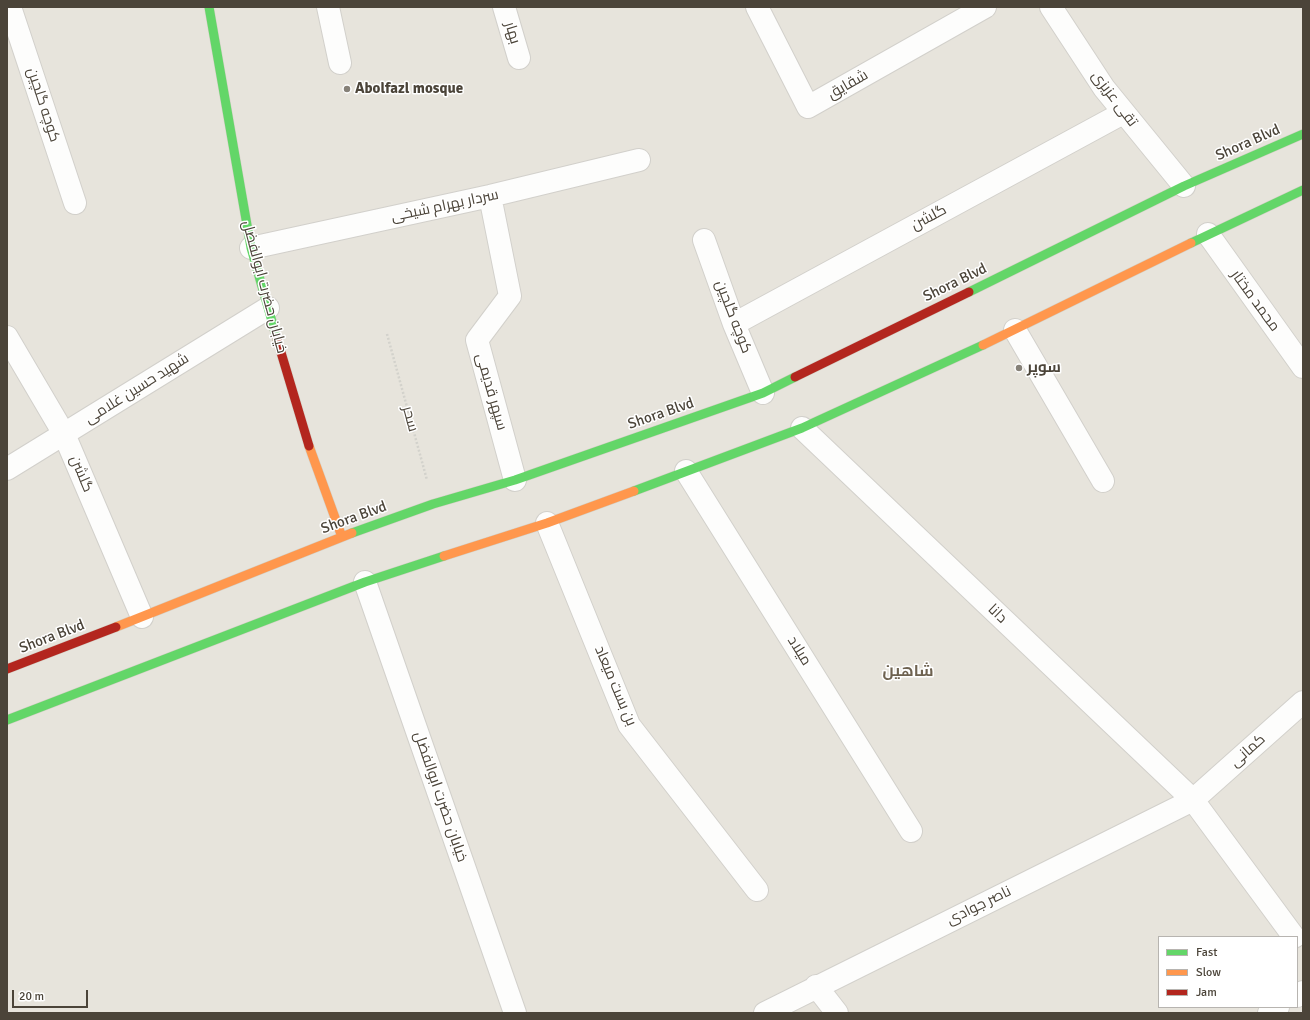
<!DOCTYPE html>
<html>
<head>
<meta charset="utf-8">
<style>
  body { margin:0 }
  #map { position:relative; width:1310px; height:1020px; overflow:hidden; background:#f4f2ee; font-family:Signika,sans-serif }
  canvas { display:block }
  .frame { position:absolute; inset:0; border:8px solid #4b4439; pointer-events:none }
  .legend { position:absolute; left:1158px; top:936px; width:140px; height:72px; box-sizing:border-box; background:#fff; border:1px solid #b7b4b0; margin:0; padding:5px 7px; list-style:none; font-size:12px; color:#4b4439 }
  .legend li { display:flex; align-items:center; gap:8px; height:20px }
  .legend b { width:20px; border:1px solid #b7b4b0 }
  .scale { position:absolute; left:12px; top:990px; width:76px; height:18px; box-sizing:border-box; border:2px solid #4b4439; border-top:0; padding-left:5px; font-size:12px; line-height:14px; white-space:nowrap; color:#4b4439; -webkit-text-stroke:3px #fff; paint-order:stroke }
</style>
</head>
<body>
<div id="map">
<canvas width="1310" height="1020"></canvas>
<div class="frame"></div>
<ul class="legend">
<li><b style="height:5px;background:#63d668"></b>Fast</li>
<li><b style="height:5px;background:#ff974d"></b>Slow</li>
<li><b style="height:5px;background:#b3261e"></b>Jam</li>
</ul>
<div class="scale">20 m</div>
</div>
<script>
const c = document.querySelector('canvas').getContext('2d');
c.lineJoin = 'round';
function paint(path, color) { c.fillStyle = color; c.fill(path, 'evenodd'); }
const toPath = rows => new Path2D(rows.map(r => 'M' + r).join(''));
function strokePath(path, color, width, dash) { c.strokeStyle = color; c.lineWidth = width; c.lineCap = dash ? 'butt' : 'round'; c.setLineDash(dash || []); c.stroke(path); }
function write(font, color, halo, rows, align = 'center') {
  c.font = font + ' Signika,Cairo,sans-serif'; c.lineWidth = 3; c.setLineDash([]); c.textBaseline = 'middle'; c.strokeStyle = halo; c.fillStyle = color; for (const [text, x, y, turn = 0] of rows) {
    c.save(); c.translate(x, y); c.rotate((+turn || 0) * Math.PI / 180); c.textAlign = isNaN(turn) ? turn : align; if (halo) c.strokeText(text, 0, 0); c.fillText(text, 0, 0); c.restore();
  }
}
const residential = toPath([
  [7,7,1303,7,1303,1013,7,1013],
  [1159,937,1297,937,1297,1007,1159,1007]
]);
const path = toPath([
  [387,334,427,480]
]);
const street = toPath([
  [10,7,75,203],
  [328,7,340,63],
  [504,7,519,58],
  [757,7,808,107,985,7],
  [1051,7,1104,88,1184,186],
  [490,196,510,296,477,340,515,480],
  [1208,234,1303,367],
  [704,240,734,324,763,393],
  [251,248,490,196,639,160],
  [734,324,1123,113],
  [1015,330,1103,481],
  [7,337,64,434,142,617],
  [802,428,1193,800,1294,937],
  [7,469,268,308],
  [686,471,911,831],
  [547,523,629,725,757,890],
  [365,582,515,1013],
  [816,986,837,1013],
  [1297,996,1303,992],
  [765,1013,1193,800,1303,702],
  [1269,1013,1278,1007]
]);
const fast = toPath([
  [209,7,251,248,277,339],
  [1191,243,1303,190],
  [969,292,1184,186,1303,134],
  [634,491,802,428,983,345],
  [352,533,433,504,515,480,763,393,795,377],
  [7,720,365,582,444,556]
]);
const slow = toPath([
  [983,345,1191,243],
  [309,446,342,537],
  [444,556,547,523,634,491],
  [116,627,352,533]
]);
const jam = toPath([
  [277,339,309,446],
  [795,377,969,292],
  [7,669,116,627]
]);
const markers = [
  [347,89,4,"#868178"],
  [1019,368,4,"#868178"]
];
const streetNames = [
  ["بهار",512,33,73],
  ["شقایق",848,85,-30],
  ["تقی عزیزی",1114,99,53],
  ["کوچه گلچین",43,105,72],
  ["Shora Blvd",1248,143,-24],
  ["سردار بهرام شیخی",445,206,-12],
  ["گلشن",929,218,-28],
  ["Shora Blvd",955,283,-26],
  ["خیابان حضرت ابوالفضل",264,287,75],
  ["محمد مختار",1255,301,54],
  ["کوچه گلچین",733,317,69],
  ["شهید حسین غلامی",137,389,-32],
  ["سپهر قدیمی",491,392,74],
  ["Shora Blvd",661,414,-19],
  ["سحر",410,419,75],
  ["گلشن",81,474,67],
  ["Shora Blvd",354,518,-20],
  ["دانا",997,614,44],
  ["Shora Blvd",52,637,-21],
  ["میلاد",799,651,58],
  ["بن بست میعاد",615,686,67],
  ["کمانی",1248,751,-42],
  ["خیابان حضرت ابوالفضل",440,797,71],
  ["ناصر جوادی",979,906,-26]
];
const poiNames = [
  ["Abolfazl mosque",355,89],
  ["سوپر",1027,368]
];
const neighbourhoodNames = [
  ["شاهین",908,672]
];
paint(residential, '#e7e4dc');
strokePath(street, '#d2d0cb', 24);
strokePath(fast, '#d3cfc5', 10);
strokePath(slow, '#d3cfc5', 10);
strokePath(jam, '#d3cfc5', 10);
strokePath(path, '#d3d2cc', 2.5, [2, 2]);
strokePath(street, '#fdfdfc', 22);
strokePath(fast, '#63d668', 9);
strokePath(slow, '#ff974d', 9);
strokePath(jam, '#b3261e', 9);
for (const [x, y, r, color] of markers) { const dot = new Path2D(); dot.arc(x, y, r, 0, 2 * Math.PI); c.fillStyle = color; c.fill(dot); strokePath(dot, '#fff', 1.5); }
write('15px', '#4b4439', '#fff', streetNames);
write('bold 15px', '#4b4439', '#fff', poiNames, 'left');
write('bold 16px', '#6e6250', '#fff', neighbourhoodNames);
</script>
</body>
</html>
